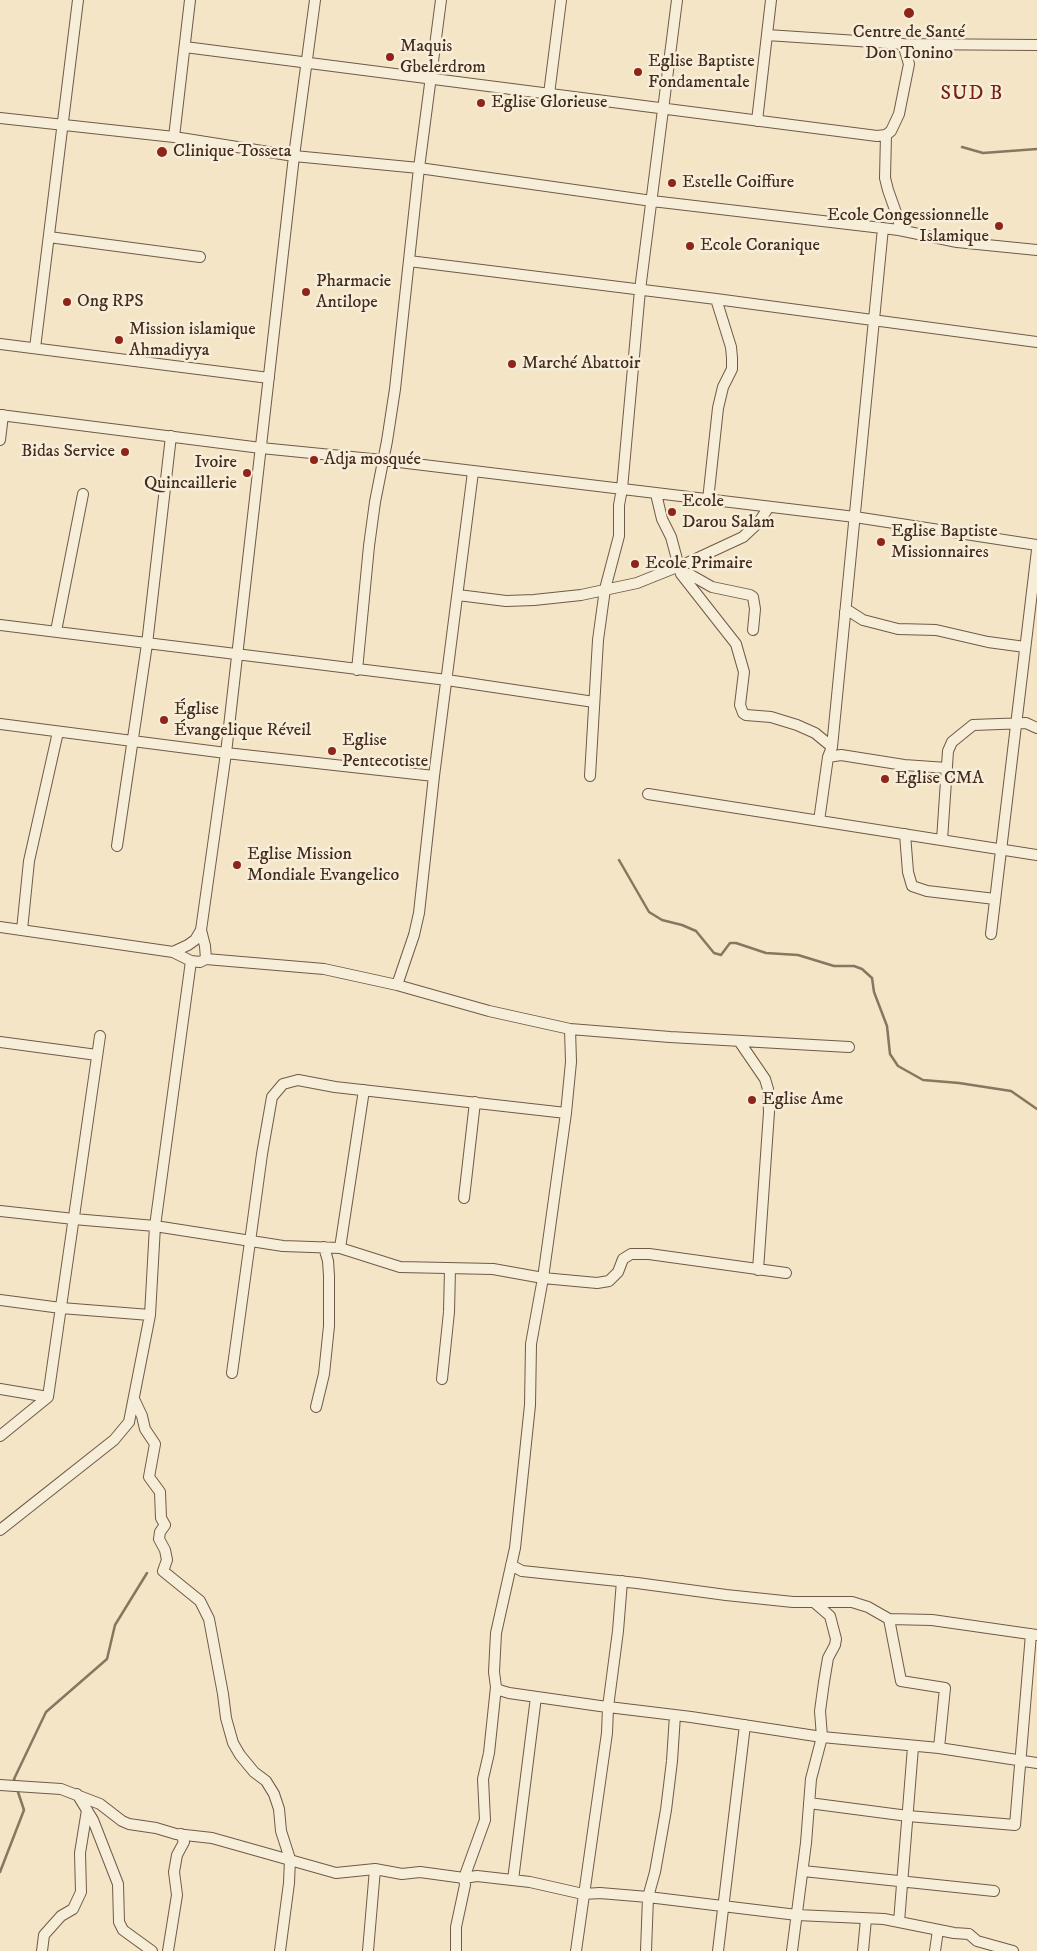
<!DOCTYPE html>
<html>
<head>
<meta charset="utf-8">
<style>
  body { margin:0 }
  canvas { display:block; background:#f3e5c5 }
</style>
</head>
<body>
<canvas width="1037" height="1951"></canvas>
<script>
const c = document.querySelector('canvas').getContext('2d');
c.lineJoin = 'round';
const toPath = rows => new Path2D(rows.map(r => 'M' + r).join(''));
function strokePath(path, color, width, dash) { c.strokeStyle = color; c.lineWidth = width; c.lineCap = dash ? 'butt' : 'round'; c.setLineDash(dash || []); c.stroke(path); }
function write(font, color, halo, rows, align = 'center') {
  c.font = font + ' "IM FELL DW Pica",serif'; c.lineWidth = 5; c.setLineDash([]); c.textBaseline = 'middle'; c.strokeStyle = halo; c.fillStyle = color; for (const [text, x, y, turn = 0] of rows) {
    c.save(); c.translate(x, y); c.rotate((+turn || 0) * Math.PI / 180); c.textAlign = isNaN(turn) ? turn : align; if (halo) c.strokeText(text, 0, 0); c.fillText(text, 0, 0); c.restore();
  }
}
const stream = toPath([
  [962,147,983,153,1037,149],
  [619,860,649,912,662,920,682,925,696,931,714,953,721,955,730,943,736,943,766,953,798,955,834,966,854,966,862,969,872,978,874,992,887,1026,890,1054,898,1066,923,1080,959,1083,1011,1091,1037,1109],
  [16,1783,14,1779,46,1712,107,1659,115,1625,147,1573],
  [0,1872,24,1810,17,1789]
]);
const minor = toPath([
  [767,35,903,44,1037,45],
  [185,47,877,136,886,135,891,131,899,114,909,64,903,44],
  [549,94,561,0],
  [0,118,174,137,294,156,419,168,652,201,899,230,957,242,1037,250],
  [757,121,771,0],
  [886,135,885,178,888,190,899,221,899,230],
  [174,137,190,0],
  [49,237,200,257],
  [409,261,716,299,1037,342],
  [0,344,269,378],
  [35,348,78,0],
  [0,415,261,448,382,460,855,517,1037,545],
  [0,440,3,415],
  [656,494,662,519,671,537,681,574,736,644,744,672,740,705,743,713,746,715,771,717,797,725,815,733,832,747],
  [708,500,718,408,723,387,732,369,732,358,731,347,716,299],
  [681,574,689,574,712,587,750,595,753,597,755,609,753,630],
  [458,595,506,601,534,600,581,595,637,583,687,563,743,537,759,522,768,508],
  [845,612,849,611,863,620,898,629,936,630,988,642,1025,647],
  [0,625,447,680,594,702],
  [56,631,83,494],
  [357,670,369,546,375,502,387,441,395,389,419,168,441,0],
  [0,724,226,753,434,776],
  [828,757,841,755,904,765,947,768],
  [590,776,598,640,605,589,619,536,619,505,622,489,640,290,677,0],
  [648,794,1037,855],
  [819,821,828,757,832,747,883,228],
  [905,834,908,872,912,886,927,891,995,899],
  [942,840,948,751,952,742,973,725,1026,723,1037,728],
  [117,846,147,644,171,436],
  [0,927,173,952,191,961,200,962,206,959,205,946,201,930],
  [22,930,29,861,58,732],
  [991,934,1037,550],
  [173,952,188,945,195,940,201,930,226,753,294,156,315,0],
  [206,959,324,969,397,985,414,935,419,913,434,776,473,472],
  [397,985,489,1011,570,1029,670,1037,849,1047],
  [739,1041,765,1079,768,1089,769,1112,758,1270],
  [0,1042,97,1055],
  [464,1198,475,1102],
  [0,1211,74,1219,155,1226,283,1246,340,1248,400,1267,493,1269,543,1278,597,1283,609,1281,618,1272,623,1259,631,1254,649,1254,786,1273],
  [340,1248,364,1090],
  [0,1300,61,1308,150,1315],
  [232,1373,262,1154,272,1097,283,1084,298,1080,335,1087,566,1113],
  [442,1379,449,1312,450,1269],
  [0,1389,48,1397],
  [134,1399,142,1416,145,1429,155,1444,149,1477,160,1492,161,1518,165,1525,160,1532,159,1539,165,1550,167,1560,163,1571,200,1601,209,1619,223,1694,226,1718,233,1743,240,1755,254,1772,266,1781,274,1794,279,1809,281,1831,290,1859,289,1883,280,1951],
  [316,1407,324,1374,329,1326,329,1276,328,1261,324,1247],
  [0,1436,48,1397,100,1036],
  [0,1530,114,1440,129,1422,150,1315,155,1226,191,961],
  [511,1565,522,1571,637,1583,726,1595,793,1602,852,1602,868,1607,889,1619,932,1620,1037,1635],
  [889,1619,901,1681,945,1688,939,1748],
  [496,1687,499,1690,509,1693,600,1706,691,1717,822,1737,939,1748,1037,1763],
  [0,1785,61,1789,100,1804,122,1821,129,1824,156,1828,176,1834,212,1838,336,1873,375,1869,402,1874,420,1872,464,1878,477,1876,530,1882,583,1894,600,1893,648,1897,797,1915,884,1919,954,1933,969,1934,977,1941,1013,1951],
  [77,1794,93,1820,118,1884,119,1922,123,1930,152,1951],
  [809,1803,908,1816,1015,1825,1031,1634],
  [803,1871,994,1891],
  [513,1880,536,1697],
  [899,1922,913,1747],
  [42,1951,44,1935,61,1916,73,1909,81,1892,80,1853,87,1810],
  [168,1951,177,1895,174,1872,177,1855,184,1842,181,1834],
  [368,1951,375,1869],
  [456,1951,456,1927,465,1885,464,1878,485,1820,483,1779,489,1753,496,1687,494,1672,496,1633,515,1548,530,1405,531,1344,543,1278,566,1113,571,1062,570,1029],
  [576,1951,607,1733,608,1707,618,1631,622,1581],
  [646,1951,648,1897,655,1872,666,1810,672,1761,675,1715],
  [718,1951,745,1725],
  [792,1951,806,1843,811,1779,822,1737,820,1711,824,1682,828,1658,835,1645,836,1639,830,1616,815,1603],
  [863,1951,866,1919],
  [935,1951,938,1930]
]);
const markers = [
  [909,13,6,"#8f2418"],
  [390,57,5,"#8f2418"],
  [638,72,5,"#8f2418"],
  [481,103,5,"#8f2418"],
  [162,152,6,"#8f2418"],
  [672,183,5,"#8f2418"],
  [999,226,5,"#8f2418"],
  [690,246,5,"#8f2418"],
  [306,292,5,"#8f2418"],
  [67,302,5,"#8f2418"],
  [119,340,5,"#8f2418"],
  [512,364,5,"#8f2418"],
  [125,452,5,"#8f2418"],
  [314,460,5,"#8f2418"],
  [247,473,5,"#8f2418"],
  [672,512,5,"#8f2418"],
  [881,542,5,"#8f2418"],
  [635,564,5,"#8f2418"],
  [164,720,5,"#8f2418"],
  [332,751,5,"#8f2418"],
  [885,779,5,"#8f2418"],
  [237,865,5,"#8f2418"],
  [752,1100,5,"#8f2418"]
];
const poiNames = [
  ["Centre de Santé",909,33,"center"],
  ["Don Tonino",909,54,"center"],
  ["Maquis",400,47],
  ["Gbelerdrom",400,68],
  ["Eglise Baptiste",648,62],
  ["Fondamentale",648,83],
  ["Eglise Glorieuse",491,103],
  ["Clinique Tosseta",173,152],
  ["Estelle Coiffure",682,183],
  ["Ecole Congessionnelle",989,216,"right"],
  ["Islamique",989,237,"right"],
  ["Ecole Coranique",700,246],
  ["Pharmacie",316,282],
  ["Antilope",316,303],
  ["Ong RPS",77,302],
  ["Mission islamique",129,330],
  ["Ahmadiyya",129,351],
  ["Marché Abattoir",522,364],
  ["Bidas Service",115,452,"right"],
  ["Adja mosquée",324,460],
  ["Ivoire",237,463,"right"],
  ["Quincaillerie",237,484,"right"],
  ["Ecole",682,502],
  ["Darou Salam",682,523],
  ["Eglise Baptiste",891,532],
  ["Missionnaires",891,553],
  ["Ecole Primaire",645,564],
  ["Église",174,710],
  ["Évangelique Réveil",174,731],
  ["Eglise",342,741],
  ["Pentecotiste",342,762],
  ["Eglise CMA",895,779],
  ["Eglise Mission",247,855],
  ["Mondiale Evangelico",247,876],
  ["Eglise Ame",762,1100]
];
const quarterNames = [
  ["SUD B",972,95]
];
strokePath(stream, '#8a7561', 2.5);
strokePath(minor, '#705a48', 12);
strokePath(minor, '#f7eed9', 10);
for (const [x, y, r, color] of markers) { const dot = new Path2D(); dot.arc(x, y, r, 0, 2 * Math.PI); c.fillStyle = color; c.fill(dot); strokePath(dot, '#f7eed9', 2); }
write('18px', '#442b1f', '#f7eed9', poiNames, 'left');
c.letterSpacing = '1px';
write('20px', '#7a1f14', '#f7eed9', quarterNames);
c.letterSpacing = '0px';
</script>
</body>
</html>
